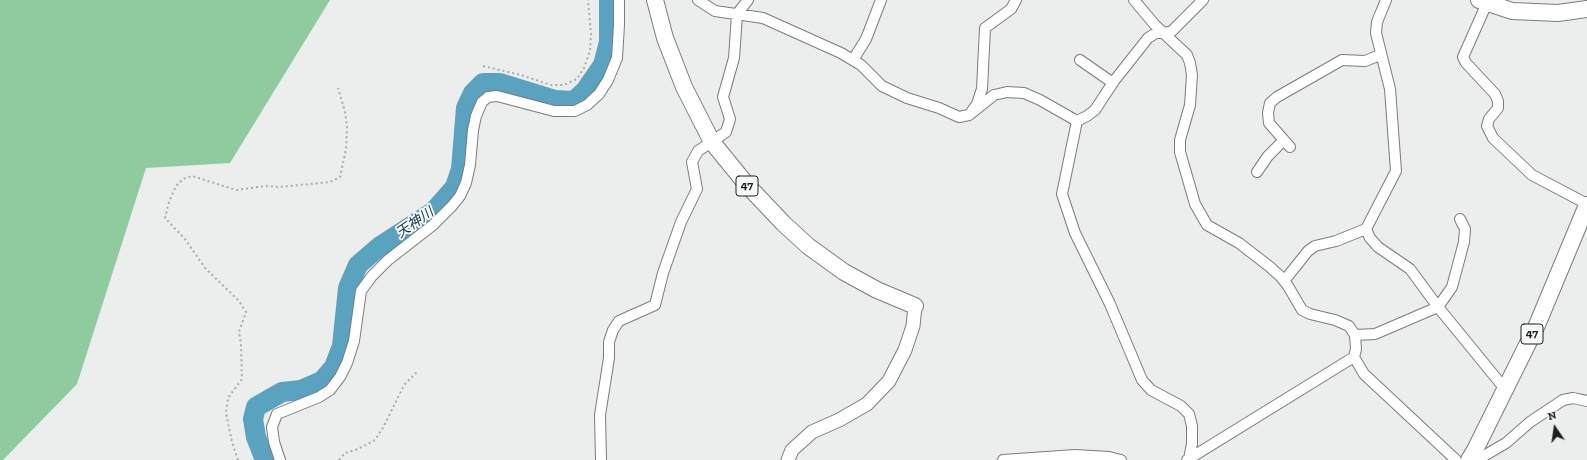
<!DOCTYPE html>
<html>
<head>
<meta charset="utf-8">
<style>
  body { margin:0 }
  #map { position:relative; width:1587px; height:460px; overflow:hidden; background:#eceded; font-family:"Zilla Slab",serif }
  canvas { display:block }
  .north { position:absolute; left:1535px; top:408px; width:40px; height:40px; -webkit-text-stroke:3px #f9fafb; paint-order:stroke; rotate:347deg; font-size:11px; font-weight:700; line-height:16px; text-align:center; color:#1d1e1e }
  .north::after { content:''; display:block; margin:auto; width:14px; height:18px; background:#1d1e1e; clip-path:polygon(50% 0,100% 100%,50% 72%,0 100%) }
</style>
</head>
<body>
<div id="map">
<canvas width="1587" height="460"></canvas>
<div class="north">N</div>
</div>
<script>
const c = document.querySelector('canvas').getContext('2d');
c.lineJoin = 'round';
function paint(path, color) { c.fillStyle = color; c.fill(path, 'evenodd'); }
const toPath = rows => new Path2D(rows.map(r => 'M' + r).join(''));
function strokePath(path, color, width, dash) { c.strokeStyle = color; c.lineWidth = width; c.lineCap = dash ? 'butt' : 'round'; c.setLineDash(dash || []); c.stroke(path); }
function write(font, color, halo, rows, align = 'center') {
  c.font = font + ' "Zilla Slab","Noto Sans JP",serif'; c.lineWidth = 3.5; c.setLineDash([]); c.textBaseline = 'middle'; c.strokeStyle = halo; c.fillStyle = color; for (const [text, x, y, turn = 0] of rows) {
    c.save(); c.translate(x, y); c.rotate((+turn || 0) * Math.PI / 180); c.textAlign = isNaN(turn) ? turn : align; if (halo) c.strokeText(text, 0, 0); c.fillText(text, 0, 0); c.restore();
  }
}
const forest = toPath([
  [0,0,330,0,230,163,146,168,77,384,3,460,0,460]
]);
const river = toPath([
  [265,460,256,437,253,419,256,407,282,392,301,390,322,381,334,367,342,346,348,288,358,265,379,247,433,212,455,187,461,169,466,108,473,93,483,83,500,83,555,100,574,101,585,91,603,65,609,42,609,0]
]);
const path = toPath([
  [483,66,521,75,551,85,564,85,577,79,584,68,590,51,591,34,588,0],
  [238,460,232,442,226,413,228,398,242,379,241,345,239,332,246,312,239,301,205,268,185,239,165,218,169,202,176,186,183,179,192,176,236,190,266,186,279,187,330,182,340,177,346,149,347,126,345,112,338,88],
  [339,460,345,453,358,449,375,440,384,426,404,385,417,372]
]);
const minor = toPath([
  [698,0,715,11,763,18,841,53,861,65,882,86,907,98,939,108,959,117,969,115,994,95,1007,92,1024,93,1040,100,1077,121],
  [1134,0,1155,25,1187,55,1190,63,1192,75,1190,105,1180,140,1180,152,1195,204,1207,225,1239,243,1270,267,1281,277,1288,286,1302,310,1310,314,1335,320,1349,326,1355,335,1356,349,1354,357,1364,374,1456,460],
  [1386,0,1377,22,1376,33,1390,89,1396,171,1366,229,1370,238,1378,247,1410,269,1438,307,1505,389],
  [1487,3,1463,57,1466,63,1495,94,1498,101,1498,108,1489,119,1487,126,1493,138,1532,175,1587,204],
  [853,60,866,39,881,0],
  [1080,60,1113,83],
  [972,111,977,104,982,89,985,28,1011,9,1016,0],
  [1290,147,1269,123,1268,113,1270,103,1277,97,1342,60,1365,61,1380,55],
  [1257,172,1268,156,1284,140],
  [1284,281,1308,251,1315,246,1336,241,1366,229],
  [1355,335,1375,334,1438,307,1452,287,1464,242,1465,229,1460,219],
  [1189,459,1192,444,1192,426,1189,414,1181,406,1151,390,1142,380,1110,304,1075,233,1062,194,1077,121,1087,116,1095,110,1114,81,1148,38,1156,33,1164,33,1172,31,1203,0],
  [280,460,274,442,272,427,277,414,319,397,330,390,340,377,347,363,354,341,361,291,372,276,388,260,433,225,452,206,460,196,466,183,470,165,473,130,476,116,482,102,488,97,497,96,554,111,575,111,587,105,599,94,608,80,617,58,619,25,619,0],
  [601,460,600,415,609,358,609,342,613,330,619,321,655,305,663,273,681,222,697,189,692,162,698,151,726,132,730,119,723,97,734,58,737,14,748,0],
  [1003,460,1075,455,1109,457,1121,460],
  [1187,460,1354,357],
  [1477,460,1506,443,1530,422,1563,400,1573,398,1587,401]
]);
const tertiary = toPath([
  [788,460,792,450,812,432,839,420,867,404,889,381,905,350,913,326,915,306]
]);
const primary = toPath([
  [655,0,665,38,684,87,712,142,747,185,783,223,808,246,844,272,877,290,915,306],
  [1479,0,1512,11,1558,13,1587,9],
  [1469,460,1475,450,1537,325,1587,205]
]);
const shields = [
  [747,186,22],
  [1532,334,22]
];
const shieldNames = [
  ["47",747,186],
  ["47",1532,334]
];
const waterNames = [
  ["天神川",415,223,-35]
];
paint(forest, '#90ca9f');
strokePath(river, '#59a2c0', 20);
strokePath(minor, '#7b7c7c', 12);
strokePath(tertiary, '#7b7c7c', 15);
strokePath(primary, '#7b7c7c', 18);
strokePath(path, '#a9aaaa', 2, [2, 3]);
strokePath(minor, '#fff', 10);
strokePath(tertiary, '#fff', 13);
strokePath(primary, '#fff', 16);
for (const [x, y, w] of shields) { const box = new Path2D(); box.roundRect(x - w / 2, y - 10, w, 20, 3); c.fillStyle = '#f9fafb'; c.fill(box); strokePath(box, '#1d1e1e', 1); }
write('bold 12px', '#1d1e1e', null, shieldNames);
write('italic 14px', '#163846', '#f9fafb', waterNames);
</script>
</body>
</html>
